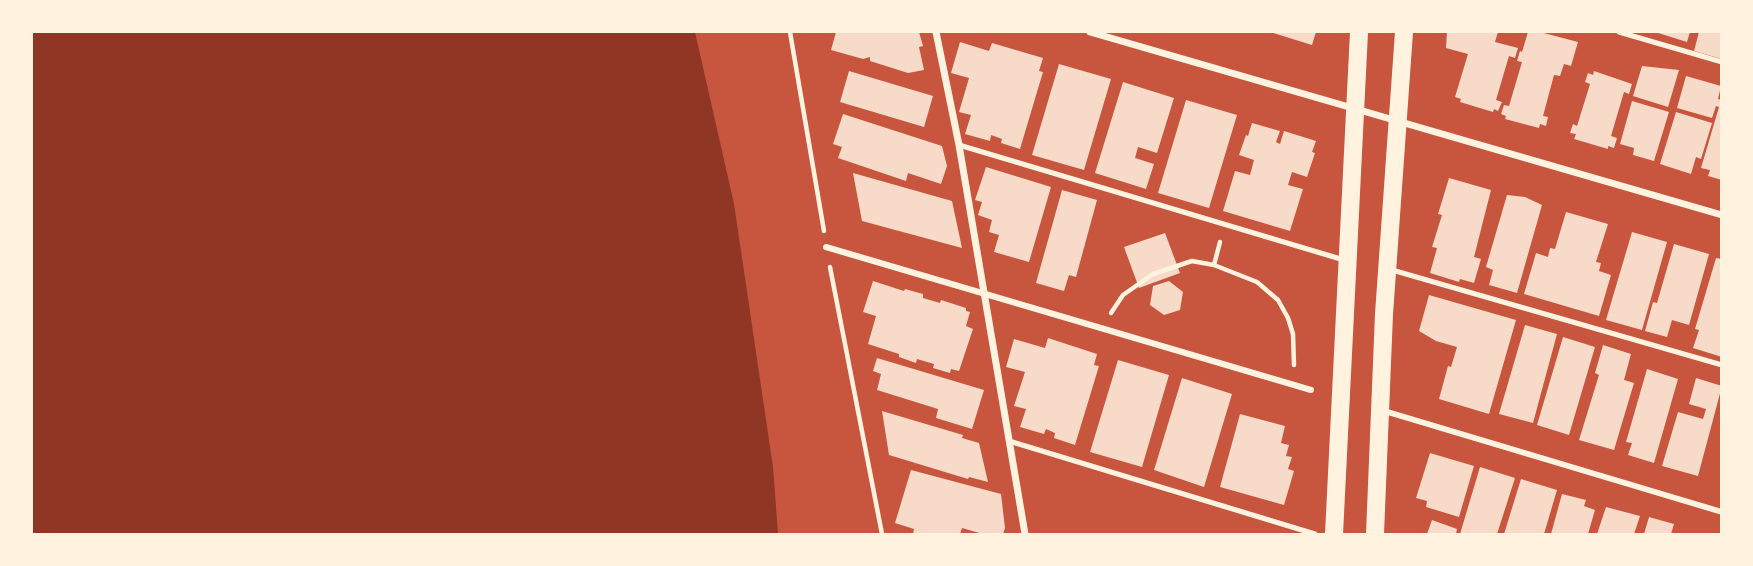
<!DOCTYPE html>
<html>
<head>
<meta charset="utf-8">
<style>
  body { margin:0 }
  #map { position:relative; width:1753px; height:566px; overflow:hidden; background:#c8553d; font-family:"Work Sans",sans-serif }
  canvas { display:block }
  .frame { position:absolute; inset:0; border:33px solid #fff3e0; pointer-events:none }
</style>
</head>
<body>
<div id="map">
<canvas width="1753" height="566"></canvas>
<div class="frame"></div>
</div>
<script>
const c = document.querySelector('canvas').getContext('2d');
c.lineJoin = 'round';
function paint(path, color) { c.fillStyle = color; c.fill(path, 'evenodd'); }
const toPath = rows => new Path2D(rows.map(r => 'M' + r).join(''));
function strokePath(path, color, width, dash) { c.strokeStyle = color; c.lineWidth = width; c.lineCap = dash ? 'butt' : 'round'; c.setLineDash(dash || []); c.stroke(path); }
const water = toPath([
  [32,32,695,32,734,204,773,467,778,534,32,534]
]);
const building = toPath([
  [836,32,897,32,898,33,919,32,923,46,919,47,924,70,908,73,870,61,870,57,863,59,831,50],
  [1270,32,1316,32,1312,45],
  [1447,32,1498,32,1495,42,1518,48,1515,58,1509,56,1496,100,1502,102,1498,111,1494,109,1493,112,1460,102,1461,99,1455,97,1468,54,1446,48],
  [1528,32,1540,32,1578,42,1571,66,1564,64,1560,76,1554,75,1543,116,1548,117,1546,126,1540,124,1539,128,1505,119,1506,116,1501,114,1504,105,1509,106,1522,62,1517,61,1520,51,1522,52],
  [1655,32,1690,32,1687,42],
  [1699,32,1722,32,1722,59,1694,51],
  [960,42,989,51,992,43,1043,58,1039,71,1043,72,1020,149,1001,143,1002,139,991,135,990,141,965,134,971,115,959,112,969,78,951,73],
  [1059,64,1111,79,1084,170,1032,155],
  [1642,66,1679,70,1668,107,1633,96],
  [849,71,933,96,924,127,840,102],
  [1594,71,1632,84,1629,94,1624,92,1611,136,1617,138,1614,148,1608,146,1608,149,1574,139,1576,134,1570,133,1573,124,1577,126,1590,84,1585,82,1588,73,1593,75],
  [1686,76,1721,86,1718,99,1722,100,1722,180,1708,176,1710,170,1701,168,1719,107,1716,106,1712,118,1677,108],
  [1123,82,1174,98,1157,153,1138,147,1135,158,1154,164,1146,189,1095,173],
  [1186,100,1237,115,1209,208,1158,193],
  [1632,101,1669,112,1654,161,1633,155,1634,148,1620,144],
  [1676,112,1712,123,1701,159,1696,157,1691,174,1660,164],
  [843,114,942,146,947,166,941,184,908,173,906,181,838,158,842,147,833,144],
  [1252,123,1280,131,1276,142,1280,144,1284,131,1316,141,1312,152,1315,153,1307,177,1292,172,1288,185,1303,189,1290,231,1223,211,1235,171,1250,175,1254,160,1239,155,1246,135,1248,136],
  [986,167,1051,187,1029,262,994,252,999,235,989,232,992,220,978,215,982,202,975,200],
  [853,173,952,201,962,248,862,221],
  [1449,178,1491,190,1474,257,1481,259,1474,283,1460,279,1459,282,1430,273,1437,248,1432,247,1442,215,1438,214],
  [1062,190,1097,200,1076,277,1069,275,1064,291,1036,283],
  [1507,195,1525,197,1542,205,1517,293,1489,285,1493,270,1486,267],
  [1566,212,1608,224,1596,262,1601,263,1599,271,1611,275,1599,316,1524,294,1536,253,1548,257,1550,248,1555,249],
  [1632,232,1667,242,1642,330,1606,320],
  [1165,233,1180,273,1139,288,1124,247],
  [1674,244,1709,254,1689,325,1672,320,1667,337,1645,331,1653,302,1657,303],
  [1716,258,1722,259,1722,357,1693,348,1699,330,1695,329],
  [873,281,904,291,905,289,923,294,923,298,940,303,941,300,966,308,966,311,970,312,966,326,973,329,959,371,951,369,950,373,933,368,934,364,917,359,916,363,899,357,899,354,868,344,876,316,863,312],
  [1169,281,1183,292,1180,310,1164,315,1150,305,1153,286],
  [1429,295,1516,320,1489,414,1439,399,1448,366,1451,367,1457,347,1436,341,1419,331],
  [1525,325,1557,334,1533,423,1499,414],
  [1563,337,1595,347,1569,435,1537,425],
  [1048,338,1097,354,1094,365,1099,366,1075,445,1054,438,1055,433,1046,429,1044,434,1020,427,1026,409,1014,406,1025,372,1006,367,1014,339,1045,348],
  [1603,345,1631,354,1624,380,1634,383,1614,450,1579,440,1599,375,1595,373],
  [877,358,984,390,972,429,936,418,938,409,877,390,881,374,873,371],
  [1118,360,1169,375,1142,467,1090,452],
  [1647,369,1678,379,1654,463,1628,455,1632,443,1626,442],
  [1182,378,1232,394,1204,487,1154,470],
  [1696,378,1722,386,1698,476,1662,466,1678,412,1703,419,1706,409,1689,404],
  [882,411,963,435,962,438,979,443,988,482,969,477,968,479,889,455],
  [1240,414,1285,426,1281,443,1289,445,1286,456,1292,457,1288,469,1294,471,1284,505,1220,487],
  [1430,453,1474,466,1459,517,1426,507,1427,501,1416,498],
  [1480,467,1515,478,1497,534,1460,534],
  [911,470,1001,494,1005,528,1003,534,983,534,962,528,960,534,913,534,914,529,895,523],
  [1521,479,1557,490,1544,534,1504,534],
  [1562,494,1586,500,1584,506,1595,510,1588,534,1551,534],
  [1606,507,1640,516,1634,534,1597,534],
  [1649,517,1674,524,1671,534,1644,534],
  [1432,520,1457,529,1456,534,1427,534]
]);
const path = toPath([
  [790,32,824,231],
  [1214,265,1220,242],
  [830,267,882,534],
  [1111,313,1123,295,1153,274,1192,261,1214,265,1257,282,1278,300,1288,318,1293,334,1294,365]
]);
const service = toPath([
  [1619,32,1722,62],
  [959,145,1344,260],
  [1392,270,1722,365],
  [1009,441,1315,534]
]);
const pedestrian = toPath([
  [826,247,1311,390],
  [1381,410,1722,512]
]);
const minor = toPath([
  [936,32,959,145,1025,534],
  [1090,32,1722,215]
]);
const primary = toPath([
  [1334,534,1359,32],
  [1375,534,1384,314,1404,32]
]);
paint(water, '#8f3625');
paint(building, '#f7dbc8');
strokePath(path, '#fff3e0', 4.5);
strokePath(service, '#fff3e0', 5);
strokePath(pedestrian, '#fff3e0', 6);
strokePath(minor, '#fff3e0', 7);
strokePath(primary, '#fff3e0', 18);
</script>
</body>
</html>
